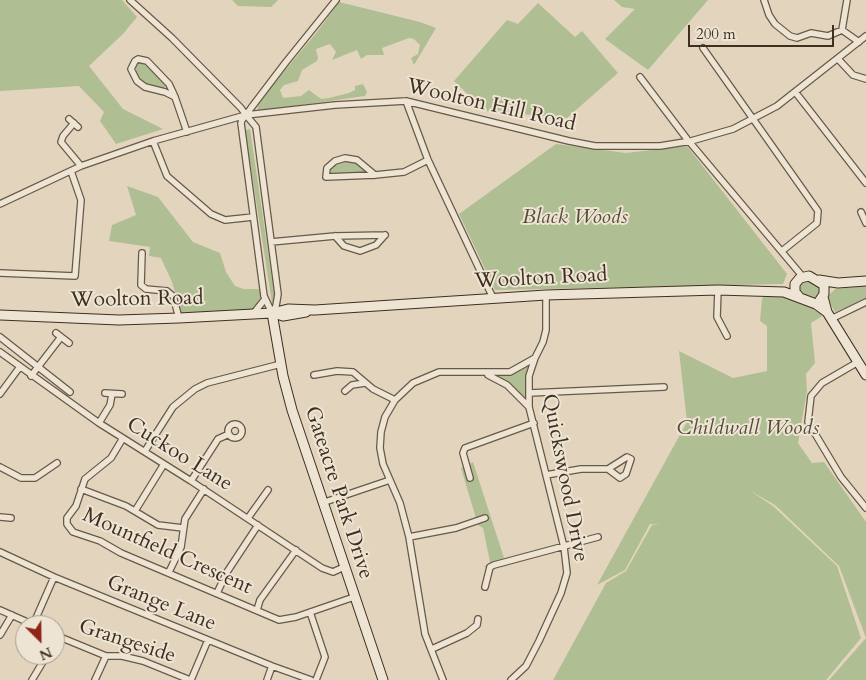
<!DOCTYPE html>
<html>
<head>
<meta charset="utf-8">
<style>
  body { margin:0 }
  #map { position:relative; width:866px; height:680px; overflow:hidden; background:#e3d5bd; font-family:Cardo,serif }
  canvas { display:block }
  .north { position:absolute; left:15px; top:615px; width:50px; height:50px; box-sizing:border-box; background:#ede4d4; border:1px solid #a79c8c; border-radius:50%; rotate:157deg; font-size:14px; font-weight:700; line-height:20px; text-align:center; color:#3f2f21 }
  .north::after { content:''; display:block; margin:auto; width:18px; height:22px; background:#8f2418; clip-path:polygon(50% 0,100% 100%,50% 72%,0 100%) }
  .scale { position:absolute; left:688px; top:25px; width:146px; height:22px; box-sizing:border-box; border:2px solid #3f2f21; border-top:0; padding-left:6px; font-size:15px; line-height:18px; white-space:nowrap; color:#3f2f21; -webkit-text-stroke:4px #ede4d4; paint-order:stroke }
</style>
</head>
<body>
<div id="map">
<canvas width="866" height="680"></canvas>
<div class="north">N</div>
<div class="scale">200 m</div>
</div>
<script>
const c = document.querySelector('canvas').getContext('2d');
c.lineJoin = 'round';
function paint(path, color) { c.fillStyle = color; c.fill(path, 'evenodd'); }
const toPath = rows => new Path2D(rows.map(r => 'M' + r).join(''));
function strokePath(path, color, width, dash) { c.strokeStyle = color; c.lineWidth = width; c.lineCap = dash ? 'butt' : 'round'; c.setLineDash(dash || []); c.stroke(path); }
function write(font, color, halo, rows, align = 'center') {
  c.font = font + ' Cardo,serif'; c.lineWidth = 4; c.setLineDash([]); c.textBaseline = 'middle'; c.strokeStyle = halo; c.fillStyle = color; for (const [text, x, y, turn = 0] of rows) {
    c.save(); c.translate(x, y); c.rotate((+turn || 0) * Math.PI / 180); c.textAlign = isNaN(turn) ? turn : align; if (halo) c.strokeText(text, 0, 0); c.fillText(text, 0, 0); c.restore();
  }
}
const green = toPath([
  [0,0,122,0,137,17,123,34,89,66,123,109,163,129,116,144,100,121,104,112,79,86,0,91],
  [232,0,278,0,271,7,238,6],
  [614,0,708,0,648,70,605,39,635,9,622,7],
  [339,2,420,22,436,28,414,65,411,58,418,54,420,45,414,39,409,38,382,48,384,55,367,55,361,59,357,50,332,60,336,52,330,44,316,49,318,58,317,61,302,70,298,81,284,85,280,90,283,98,301,96,309,90,321,99,329,98,349,93,355,90,355,86,363,84,367,92,365,96,258,111,257,104,317,32],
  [538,3,575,37,582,31,618,73,567,118,485,111,454,81,507,20,518,24],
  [138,60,144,61,164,81,166,86,163,89,154,89,139,81,133,68],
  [250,129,275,299,272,303,245,130],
  [556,144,626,153,687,146,787,274,783,284,495,290,459,214],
  [346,160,357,162,372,174,327,175,329,170,336,163],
  [127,186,158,197,193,242,220,253,226,272,235,286,244,289,260,289,264,296,263,311,183,318,172,282,161,258,149,256,150,247,109,241,112,225,136,215],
  [807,280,820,287,821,291,817,297,812,298,799,291,800,282],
  [866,286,866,300,835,312,829,301,829,295,835,289],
  [765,294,785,294,815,306,814,310,824,315,811,323,815,363,806,374,807,391,798,443,812,463,824,462,866,522,866,680,829,680,866,638,839,566,775,505,749,490,773,506,837,566,861,638,826,680,553,680,606,583,626,571,652,525,660,525,650,524,625,570,597,585,687,422,679,351,733,378,767,371,767,326,760,321,762,299],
  [531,360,528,406,509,387,487,374,512,369],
  [473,462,504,558,497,560,489,568,484,567,490,562,483,528,478,525,461,468]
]);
const street = toPath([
  [130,0,172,38,241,108,246,115,256,127,278,294,276,306,272,313,264,296,241,123,242,120,246,115,251,108,286,62,336,0],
  [764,0,769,15,775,24,790,36,797,38,811,33,828,36,842,30,859,42],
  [842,30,847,0],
  [703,48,818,211,817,223,782,251],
  [839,60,853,75,866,79],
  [640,77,687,139,803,277],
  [796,93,866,183],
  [175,97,169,84,147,61,138,59,135,61,131,69,137,81,145,87,165,92,175,97,187,132],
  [406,101,428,160,493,298],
  [69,119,78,127],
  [74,123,63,136,61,142,81,166],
  [153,141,167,176,211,214,225,220,253,217],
  [375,175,357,160,345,158,335,161,327,168,326,177,375,175,404,172,428,160],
  [0,204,81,166,153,141,246,115,335,105,406,101,569,141,595,146,660,146,691,141,733,129,777,106,866,36],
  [861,212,866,223],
  [335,236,344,246,360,251,376,245,385,235],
  [271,242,335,236,385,235],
  [142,253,141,285,146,289,167,291,173,296,179,318],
  [0,273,75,276,81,200,71,171],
  [718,290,717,317,727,336],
  [253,314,265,299],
  [831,319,866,302],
  [56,333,69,343],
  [0,337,70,392],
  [0,352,99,423,191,481,322,568,333,572,344,567],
  [858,362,822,383,811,396,808,422,841,477,866,508],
  [314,375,337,371,353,372,373,389,395,400],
  [488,375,507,385,529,407],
  [31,376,61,337],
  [345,391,352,385,365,383],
  [105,393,122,394],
  [529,393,664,387],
  [0,394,19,368],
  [99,423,110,405,112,394],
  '228 431a7 7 0 1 1 14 0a7 7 0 1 1-14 0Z',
  [123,438,111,458,85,479,76,506,67,518,67,524,73,532,100,541,121,553,279,620,296,617,354,597],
  [145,451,173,407,195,389,207,383,281,364],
  [0,467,21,478,35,478,57,463],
  [546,475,581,469,608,469,627,457,631,459,626,474,620,478,608,469],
  [470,478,463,453,465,448,534,423],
  [191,481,218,439,229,434],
  [81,489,126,506,158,525,183,528],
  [322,503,390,480],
  [135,511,164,464],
  [0,517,11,518],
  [248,518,268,490],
  [409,537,456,528,485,518],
  [0,552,54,577,272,666,311,680],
  [169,572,181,547,185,519,204,489],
  [485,587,490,567,494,565,598,537],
  [217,593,227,572,258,525],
  [0,610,34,625],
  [257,610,260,600,296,550],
  [310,612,325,657,316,680],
  [33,625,54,577],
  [0,635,12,615],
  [55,635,106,656,122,656,143,661,190,680],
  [432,649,467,633,477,625,478,619],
  [32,680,47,655],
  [95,680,106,656],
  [191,680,208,640],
  [267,680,272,666],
  [443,680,425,634,409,537,400,503,383,464,380,448,381,432,385,417,395,400,413,383,439,372,510,372,535,358,543,342,546,330,546,295],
  [511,680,526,666,539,641,561,593,567,573,564,547,529,407,529,376,535,358]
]);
const secondary = toPath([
  [819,280,838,283,866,281],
  [823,297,827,312,866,375],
  [800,298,795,292,795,284,800,278,809,276,824,285,824,294,820,300],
  [272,313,283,376,292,410,383,680],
  [274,313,283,316,306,312],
  [0,315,119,320,179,318,272,313,288,309,315,310,546,295,718,290,784,292,816,304,827,312]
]);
const streetNames = [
  ["Woolton Hill Road",491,106,13],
  ["Woolton Road",541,279,-3],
  ["Woolton Road",137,300,-1],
  ["Cuckoo Lane",179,455,32],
  ["Quickswood Drive",564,478,79],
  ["Gateacre Park Drive",338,493,72],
  ["Mountfield Crescent",167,552,24],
  ["Grange Lane",161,604,22],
  ["Grangeside",127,642,18]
];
const parkNames = [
  ["Black Woods",575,218],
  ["Childwall Woods",748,429]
];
paint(green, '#b0be94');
strokePath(street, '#685848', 8);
strokePath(secondary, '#3f2f21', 11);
strokePath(street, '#ede4d4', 5.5);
strokePath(secondary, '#ede4d4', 9);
write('21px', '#3f2f21', '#ede4d4', streetNames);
write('italic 21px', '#564c38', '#ede4d4', parkNames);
</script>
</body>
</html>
